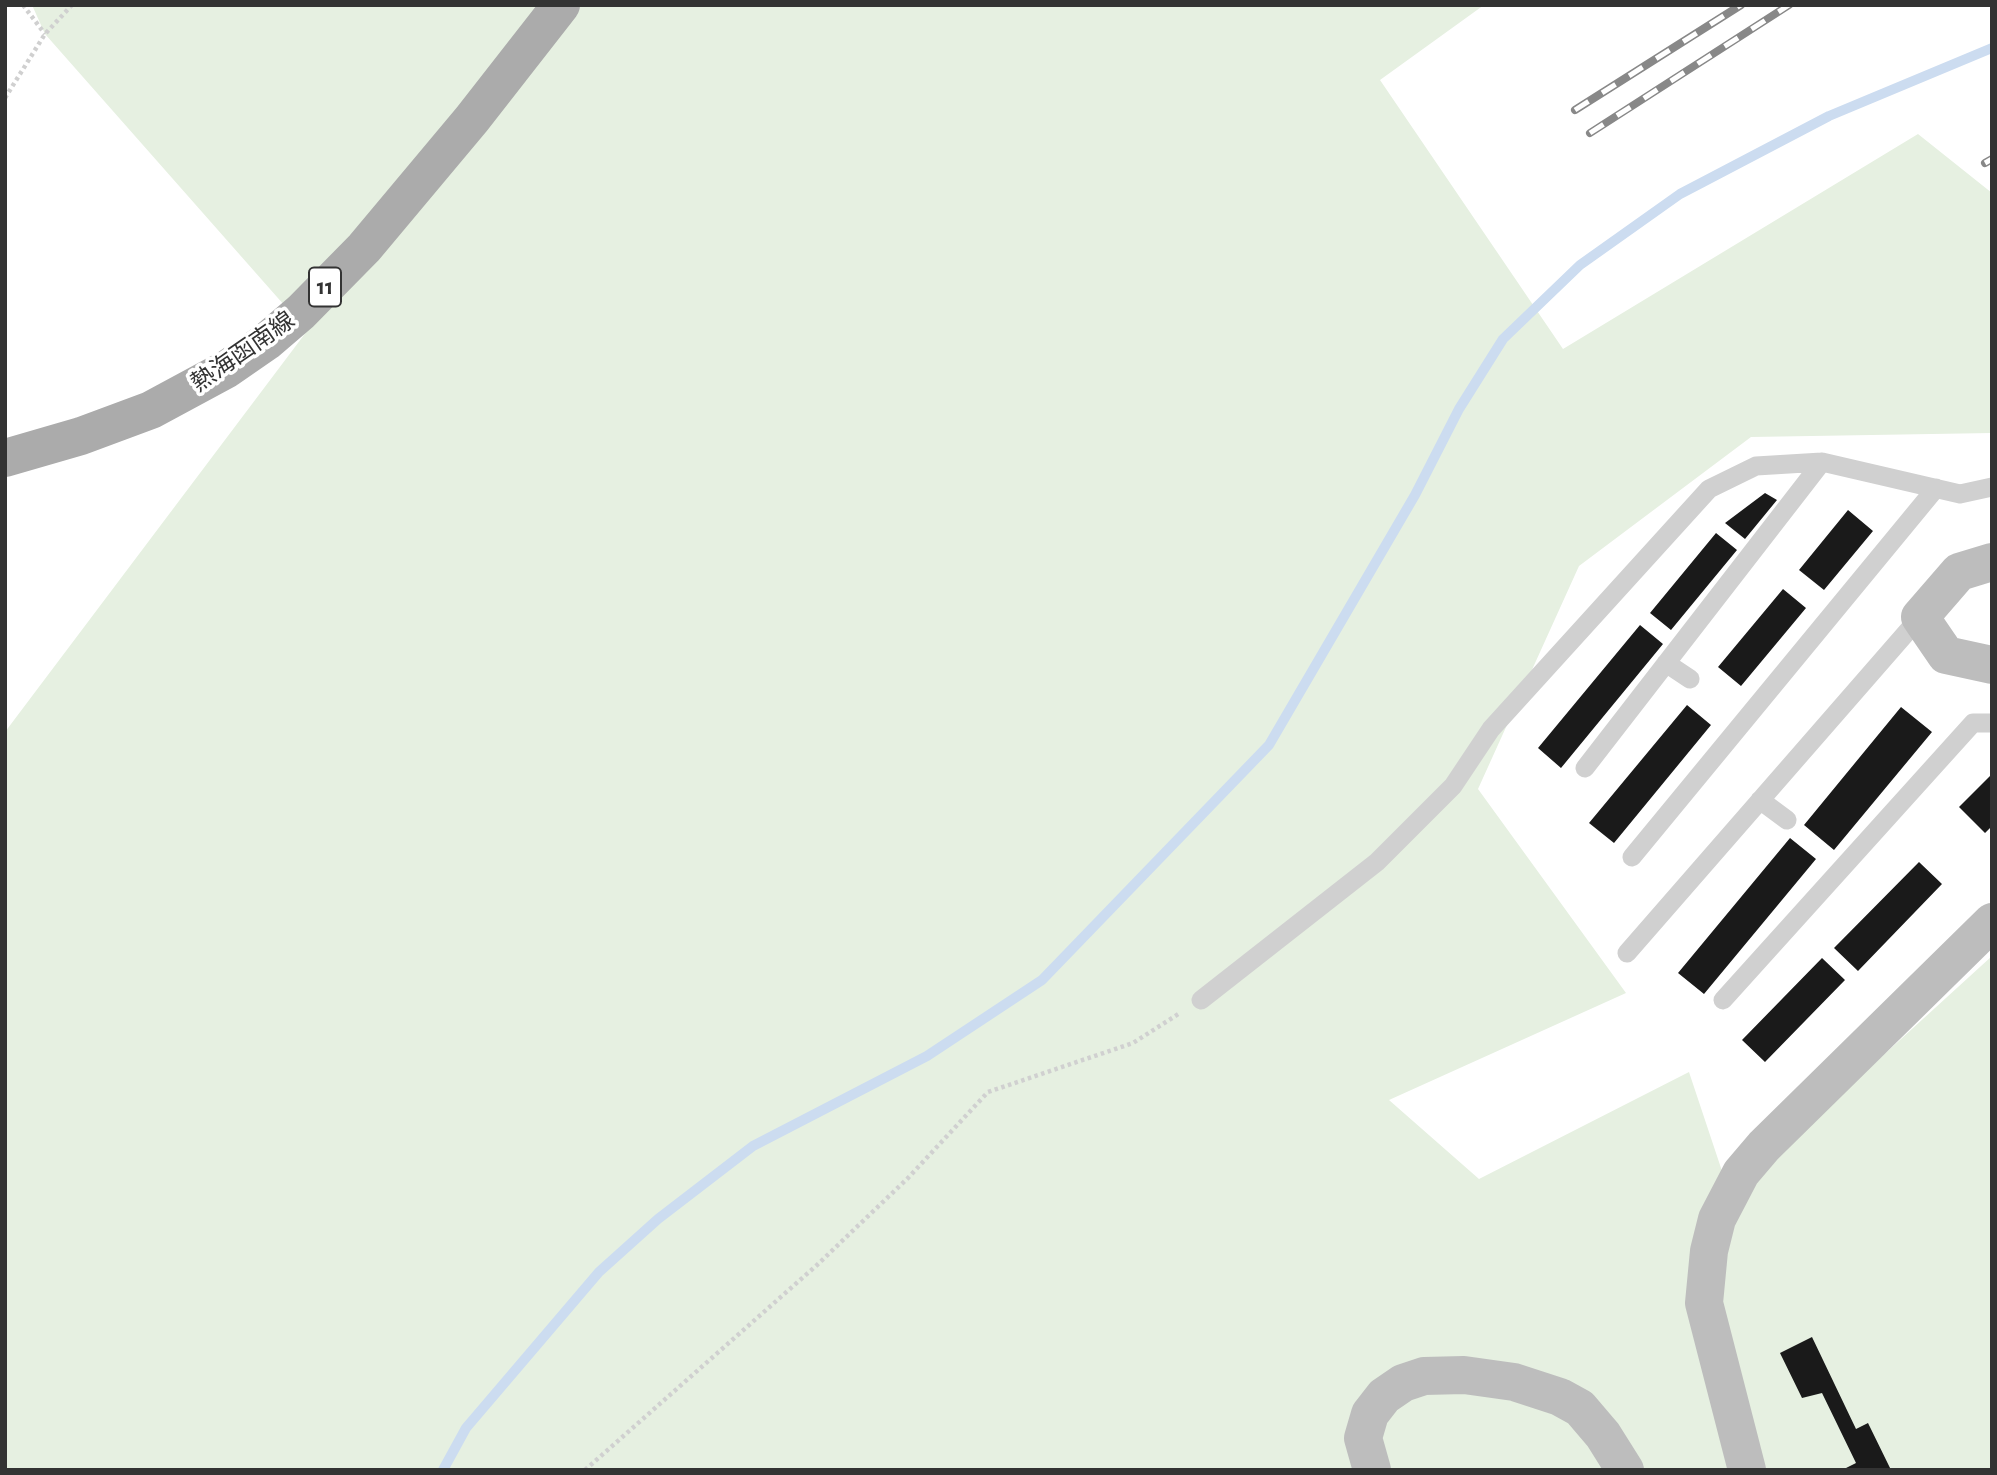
<!DOCTYPE html>
<html>
<head>
<meta charset="utf-8">
<style>
  body { margin:0 }
  #map { position:relative; width:1997px; height:1475px; overflow:hidden; background:#fff; font-family:"Alegreya Sans",sans-serif }
  canvas { display:block }
  .frame { position:absolute; inset:0; border:7px solid #333; pointer-events:none }
</style>
</head>
<body>
<div id="map">
<canvas width="1997" height="1475"></canvas>
<div class="frame"></div>
</div>
<script>
const c = document.querySelector('canvas').getContext('2d');
c.lineJoin = 'round';
function paint(path, color) { c.fillStyle = color; c.fill(path, 'evenodd'); }
const toPath = rows => new Path2D(rows.map(r => 'M' + r).join(''));
function strokePath(path, color, width, dash) { c.strokeStyle = color; c.lineWidth = width; c.lineCap = dash ? 'butt' : 'round'; c.setLineDash(dash || []); c.stroke(path); }
function write(font, color, halo, rows, align = 'center') {
  c.font = font + ' "Alegreya Sans","Noto Sans JP",sans-serif'; c.lineWidth = 7; c.setLineDash([]); c.textBaseline = 'middle'; c.strokeStyle = halo; c.fillStyle = color; for (const [text, x, y, turn = 0] of rows) {
    c.save(); c.translate(x, y); c.rotate((+turn || 0) * Math.PI / 180); c.textAlign = isNaN(turn) ? turn : align; if (halo) c.strokeText(text, 0, 0); c.fillText(text, 0, 0); c.restore();
  }
}
const green = toPath([
  [32,5,1484,5,1380,80,1563,349,1918,134,1992,193,1992,433,1751,437,1579,566,1478,789,1626,993,1389,1100,1479,1179,1689,1072,1730,1195,1992,956,1992,1470,5,1470,5,732,307,331,45,34]
]);
const stream = toPath([
  [443,1470,466,1428,599,1272,658,1219,753,1146,927,1056,1042,980,1269,745,1415,495,1459,409,1503,339,1580,265,1680,194,1703,182,1829,116,1992,48]
]);
const building = toPath([
  [1765,493,1777,500,1745,539,1725,523],
  [1848,510,1873,531,1824,590,1799,570],
  [1716,533,1737,550,1671,630,1650,613],
  [1783,589,1806,608,1741,686,1718,667],
  [1640,625,1663,644,1561,768,1538,748],
  [1687,705,1711,725,1614,843,1589,823],
  [1901,707,1932,732,1834,850,1804,825],
  [1992,774,1992,826,1985,833,1959,807],
  [1790,838,1816,859,1704,994,1678,973],
  [1919,862,1942,884,1858,971,1834,948],
  [1822,958,1845,980,1765,1062,1742,1040],
  [1812,1337,1856,1429,1868,1423,1891,1470,1842,1470,1856,1463,1822,1393,1802,1398,1780,1353]
]);
const path = toPath([
  [23,5,45,34],
  [5,98,45,34,72,5],
  [585,1470,817,1265,908,1178,988,1092,1133,1043,1180,1013]
]);
const lane = toPath([
  [1666,663,1690,679],
  [1585,768,1822,462],
  [1760,800,1787,820],
  [1632,857,1936,488],
  [1627,953,1920,617],
  [1201,1000,1377,862,1453,786,1491,729,1709,489,1756,466,1822,462,1960,494,1992,487],
  [1723,1000,1973,723,1992,723]
]);
const secondary = toPath([
  [1992,562,1959,572,1920,617,1946,655,1992,665],
  [1372,1470,1363,1438,1370,1414,1384,1396,1403,1383,1424,1376,1464,1375,1514,1382,1560,1397,1580,1408,1603,1435,1625,1470],
  [1747,1470,1704,1303,1709,1251,1717,1219,1741,1173,1764,1146,1992,922]
]);
const primary = toPath([
  [5,458,81,436,151,410,227,369,266,342,301,312,364,248,472,119,561,5]
]);
const rail = toPath([
  [1575,110,1741,5],
  [1590,133,1789,5],
  [1985,163,1992,159]
]);
const shields = [
  [325,287,32]
];
const shieldNames = [
  ["11",325,287]
];
const streetNames = [
  ["熱海函南線",243,352,-35]
];
paint(green, '#e6f0e1');
strokePath(stream, '#ccdcf0', 10);
paint(building, '#1a1a1a');
strokePath(path, '#d0d0d0', 4.5, [3.5, 3.5]);
strokePath(lane, '#d0d0d0', 19);
strokePath(secondary, '#bdbdbd', 38);
strokePath(primary, '#ababab', 38);
strokePath(rail, '#888', 8);
strokePath(rail, '#fff', 5, [16]);
for (const [x, y, w] of shields) { const box = new Path2D(); box.roundRect(x - w / 2, y - 19.5, w, 39, 5); c.fillStyle = '#fff'; c.fill(box); strokePath(box, '#333', 2); }
write('bold 23px', '#333', null, shieldNames);
write('24px', '#333', '#fff', streetNames);
</script>
</body>
</html>
